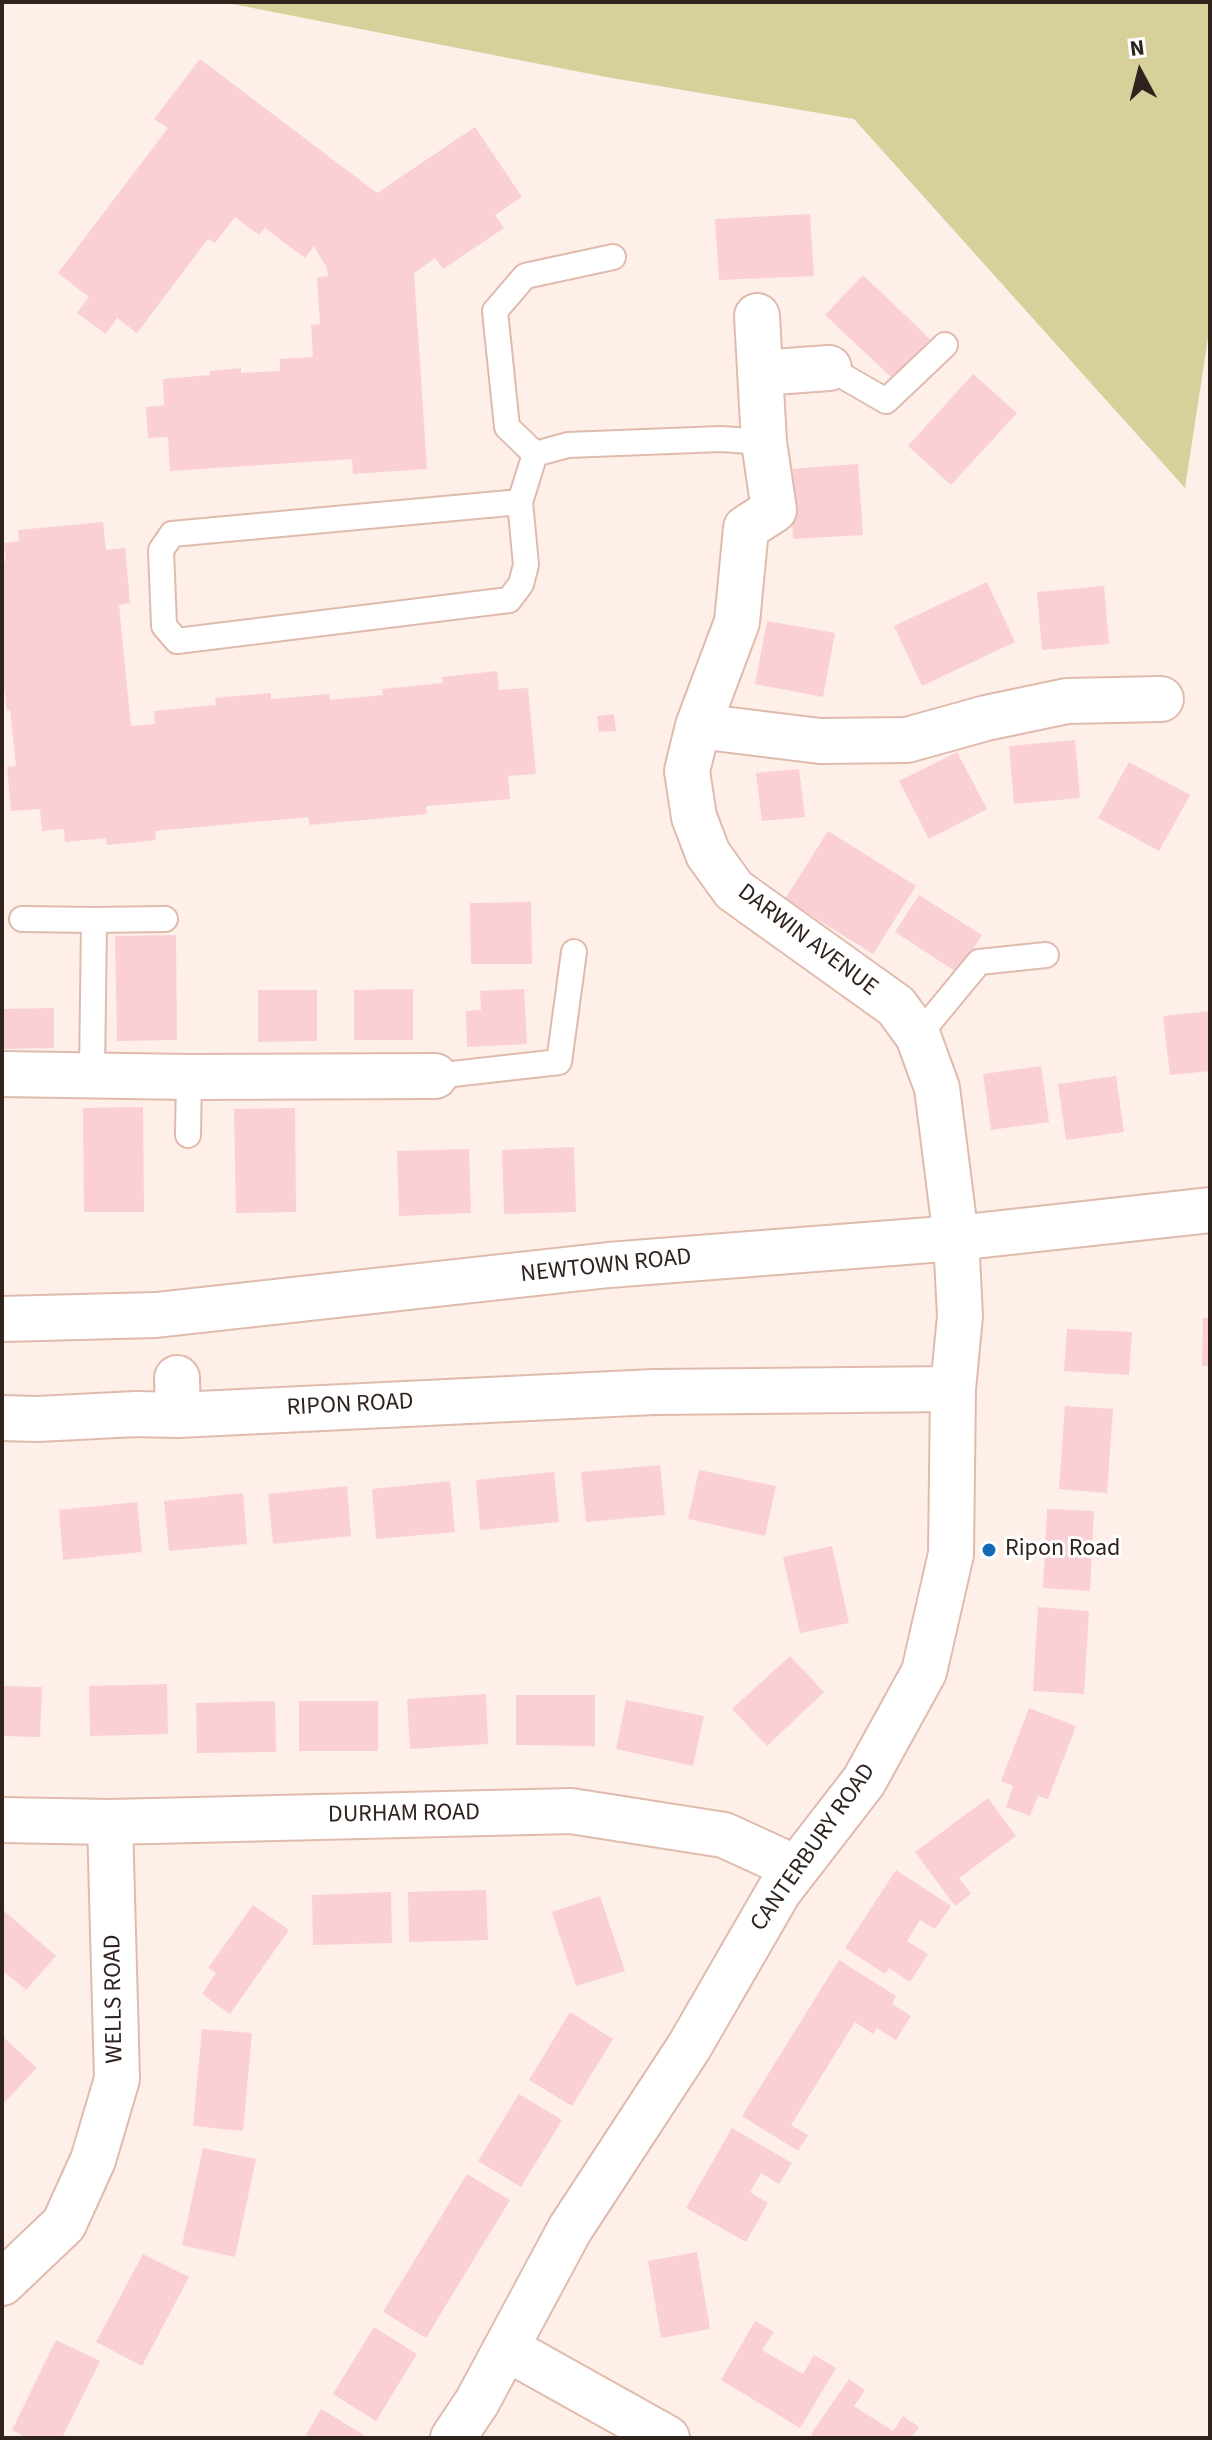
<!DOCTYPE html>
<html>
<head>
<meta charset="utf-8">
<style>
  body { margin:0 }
  #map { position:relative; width:1212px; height:2440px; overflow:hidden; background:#feefe9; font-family:"Source Sans 3",sans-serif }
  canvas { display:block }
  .frame { position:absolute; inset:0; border:4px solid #30221c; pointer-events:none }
  .north { position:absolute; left:1100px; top:32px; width:80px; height:80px; -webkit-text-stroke:6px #fff; paint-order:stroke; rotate:353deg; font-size:22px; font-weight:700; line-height:32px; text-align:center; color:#30221c }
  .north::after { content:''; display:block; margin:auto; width:28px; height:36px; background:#30221c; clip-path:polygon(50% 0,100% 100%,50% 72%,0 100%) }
</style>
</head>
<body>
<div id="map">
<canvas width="1212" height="2440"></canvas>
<div class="frame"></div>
<div class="north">N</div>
</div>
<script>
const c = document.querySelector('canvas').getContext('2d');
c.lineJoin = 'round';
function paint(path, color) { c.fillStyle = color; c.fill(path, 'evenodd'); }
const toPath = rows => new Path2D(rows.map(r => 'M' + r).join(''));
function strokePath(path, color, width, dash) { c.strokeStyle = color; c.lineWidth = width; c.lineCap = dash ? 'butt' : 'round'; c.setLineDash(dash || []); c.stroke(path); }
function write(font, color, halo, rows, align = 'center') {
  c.font = font + ' "Source Sans 3",sans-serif'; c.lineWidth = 6; c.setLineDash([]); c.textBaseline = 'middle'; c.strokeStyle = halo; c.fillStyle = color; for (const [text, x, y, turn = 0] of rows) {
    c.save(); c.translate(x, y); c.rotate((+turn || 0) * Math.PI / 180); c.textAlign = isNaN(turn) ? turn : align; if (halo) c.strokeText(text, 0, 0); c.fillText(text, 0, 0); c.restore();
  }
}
const green = toPath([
  [222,2,1210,2,1210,325,1185,488,854,119,606,77]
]);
const building = toPath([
  [200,59,377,193,475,127,522,197,495,215,504,228,443,269,435,258,414,273,427,469,353,474,352,459,170,471,168,437,148,438,146,407,164,405,163,379,210,375,210,371,241,368,241,373,280,371,280,359,313,357,311,325,320,324,317,277,328,276,327,268,314,246,305,258,265,228,259,235,235,217,215,243,208,239,137,333,117,318,106,334,77,313,89,297,58,273,168,128,154,119],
  [810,214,814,276,719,280,715,219],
  [863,275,930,339,892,378,825,315],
  [973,374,1017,413,951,485,908,446],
  [858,464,863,535,793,539,789,469],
  [103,522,106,550,125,548,130,603,119,605,131,726,155,724,154,711,216,705,215,698,271,693,271,699,329,694,330,700,383,695,382,689,443,683,442,677,497,671,499,690,528,688,536,774,508,776,510,799,426,806,427,814,310,825,308,817,155,831,156,840,107,845,106,838,65,842,64,829,42,831,40,809,11,811,7,767,16,766,10,710,7,711,2,671,2,561,6,561,4,543,19,541,18,530],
  [987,582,1015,642,922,686,894,626],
  [1104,586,1109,644,1042,650,1037,592],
  [767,621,835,633,823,697,755,684],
  [614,714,616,731,599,732,597,716],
  [1075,740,1080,798,1014,804,1009,746],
  [957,752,987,809,929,839,899,781],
  [1129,762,1190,795,1159,851,1098,818],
  [799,769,805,817,762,821,756,773],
  [828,831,916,886,873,954,785,899],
  [919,895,982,935,958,973,895,932],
  [531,902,532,964,471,964,470,903],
  [176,935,177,1040,117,1041,115,936],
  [413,989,413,1040,354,1040,354,990],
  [524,989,527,1044,467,1047,466,1011,481,1010,480,991],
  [258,990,317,990,317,1041,258,1042],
  [54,1008,54,1048,2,1049,2,1009],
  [1210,1011,1210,1071,1170,1075,1163,1016],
  [1041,1066,1049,1122,991,1130,983,1074],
  [1116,1076,1124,1132,1066,1140,1058,1084],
  [143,1107,144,1212,84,1212,83,1108],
  [295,1108,296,1212,236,1213,234,1109],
  [574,1147,576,1212,504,1214,502,1150],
  [469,1149,471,1213,399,1216,397,1151],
  [1203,1318,1210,1318,1210,1366,1202,1366],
  [1067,1329,1132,1332,1129,1375,1064,1371],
  [1065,1406,1113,1409,1107,1493,1059,1489],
  [660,1465,665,1515,586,1522,581,1472],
  [699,1470,776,1486,765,1536,688,1519],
  [554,1472,559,1522,480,1530,476,1480],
  [450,1481,455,1532,376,1539,372,1489],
  [347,1486,351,1536,273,1544,268,1494],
  [243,1493,247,1544,169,1551,164,1501],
  [137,1502,142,1552,63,1560,59,1510],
  [1047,1509,1094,1511,1090,1591,1043,1588],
  [832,1546,849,1623,800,1633,783,1557],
  [1038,1607,1089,1611,1084,1694,1033,1691],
  [790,1656,824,1692,767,1746,732,1709],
  [167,1684,168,1734,90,1736,89,1686],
  [2,1686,42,1687,40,1737,2,1736],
  [486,1694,488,1744,410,1749,407,1699],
  [516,1695,595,1695,595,1746,516,1745],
  [626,1700,704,1716,693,1766,616,1749],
  [275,1701,276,1752,197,1753,196,1703],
  [299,1701,378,1701,378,1751,299,1751],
  [1029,1708,1076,1726,1048,1799,1038,1796,1030,1816,1006,1807,1013,1786,1001,1781],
  [988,1798,1016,1836,959,1878,971,1894,955,1906,915,1852],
  [896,1870,951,1906,935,1929,920,1920,907,1941,928,1954,910,1982,889,1968,885,1974,845,1948],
  [486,1890,488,1940,409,1942,408,1892],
  [391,1892,392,1943,313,1945,312,1895],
  [600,1896,625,1971,576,1986,552,1912],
  [253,1905,289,1930,230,2014,202,1994,216,1973,208,1968],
  [2,1909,56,1956,26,1990,2,1970],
  [839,1960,896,1996,892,2004,911,2016,896,2040,877,2028,873,2034,855,2022,791,2125,808,2135,798,2151,742,2116],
  [570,2012,613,2039,572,2106,529,2080],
  [202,2029,252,2033,243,2131,193,2126],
  [2,2036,37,2068,2,2105],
  [519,2094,562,2120,521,2187,478,2161],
  [732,2128,792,2163,779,2184,761,2173,750,2192,768,2203,746,2242,686,2208],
  [203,2148,256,2159,235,2257,182,2245],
  [467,2174,510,2200,426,2338,383,2312],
  [697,2252,710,2329,661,2338,648,2261],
  [143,2254,189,2277,142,2366,96,2342],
  [755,2321,774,2332,762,2350,803,2374,814,2355,836,2368,800,2428,721,2380],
  [374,2327,417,2354,376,2421,333,2394],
  [56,2340,100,2361,62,2438,27,2438,12,2430],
  [849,2379,865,2390,854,2406,893,2431,903,2416,919,2427,911,2438,816,2438,811,2434],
  [321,2409,364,2435,362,2438,304,2438]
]);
const lane = toPath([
  [829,368,886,401,945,345],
  [535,454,507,427,495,311,525,276,613,257],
  [520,502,172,534,161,550,164,626,177,641,509,600,521,584,526,565,520,502,535,454,568,445,721,439,764,442],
  [22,919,94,920,92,1074],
  [94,920,165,919],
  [918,1036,979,962,1046,955],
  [435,1076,559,1062,574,952],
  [188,1135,189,1077]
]);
const street = toPath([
  [760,373,829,368],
  [698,726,820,741,907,740,986,718,1067,701,1161,699],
  [2,1074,189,1077,435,1076],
  [177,1378,178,1415],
  [2,1418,37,1419,136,1414,178,1415,654,1392,953,1389],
  [2,1820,110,1822,571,1811,724,1835,796,1868],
  [2,2283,64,2224,93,2160,117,2079,110,1822],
  [506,2348,667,2438],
  [453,2438,477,2402,570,2229,689,2047,779,1891,864,1781,924,1672,951,1554,953,1389,960,1316,956,1238,937,1088,918,1036,896,1006,734,890,708,854,694,817,687,771,698,726,737,622,746,528,774,510,764,442,757,316]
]);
const secondary = toPath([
  [2,1319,156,1315,609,1265,956,1238,1210,1210]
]);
const markers = [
  [989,1550,8,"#1669b7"]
];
const streetNames = [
  ["DARWIN AVENUE",807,941,37],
  ["NEWTOWN ROAD",606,1267,-6],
  ["RIPON ROAD",350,1406,-3],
  ["DURHAM ROAD",404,1815,-1],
  ["CANTERBURY ROAD",814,1848,-55],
  ["WELLS ROAD",115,1999,-91]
];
const poiNames = [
  ["Ripon Road",1005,1550]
];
paint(green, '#d7d09b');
paint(building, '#fad0d4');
strokePath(lane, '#e0bbad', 28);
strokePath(street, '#e0bbad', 48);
strokePath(secondary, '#e0bbad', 48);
strokePath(lane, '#fff', 24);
strokePath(street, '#fff', 44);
strokePath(secondary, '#fff', 44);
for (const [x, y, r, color] of markers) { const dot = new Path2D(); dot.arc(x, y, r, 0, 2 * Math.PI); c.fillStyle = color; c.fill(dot); strokePath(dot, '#fff', 3); }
write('24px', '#30221c', '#fff', streetNames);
write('24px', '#30221c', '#fff', poiNames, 'left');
</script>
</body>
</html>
